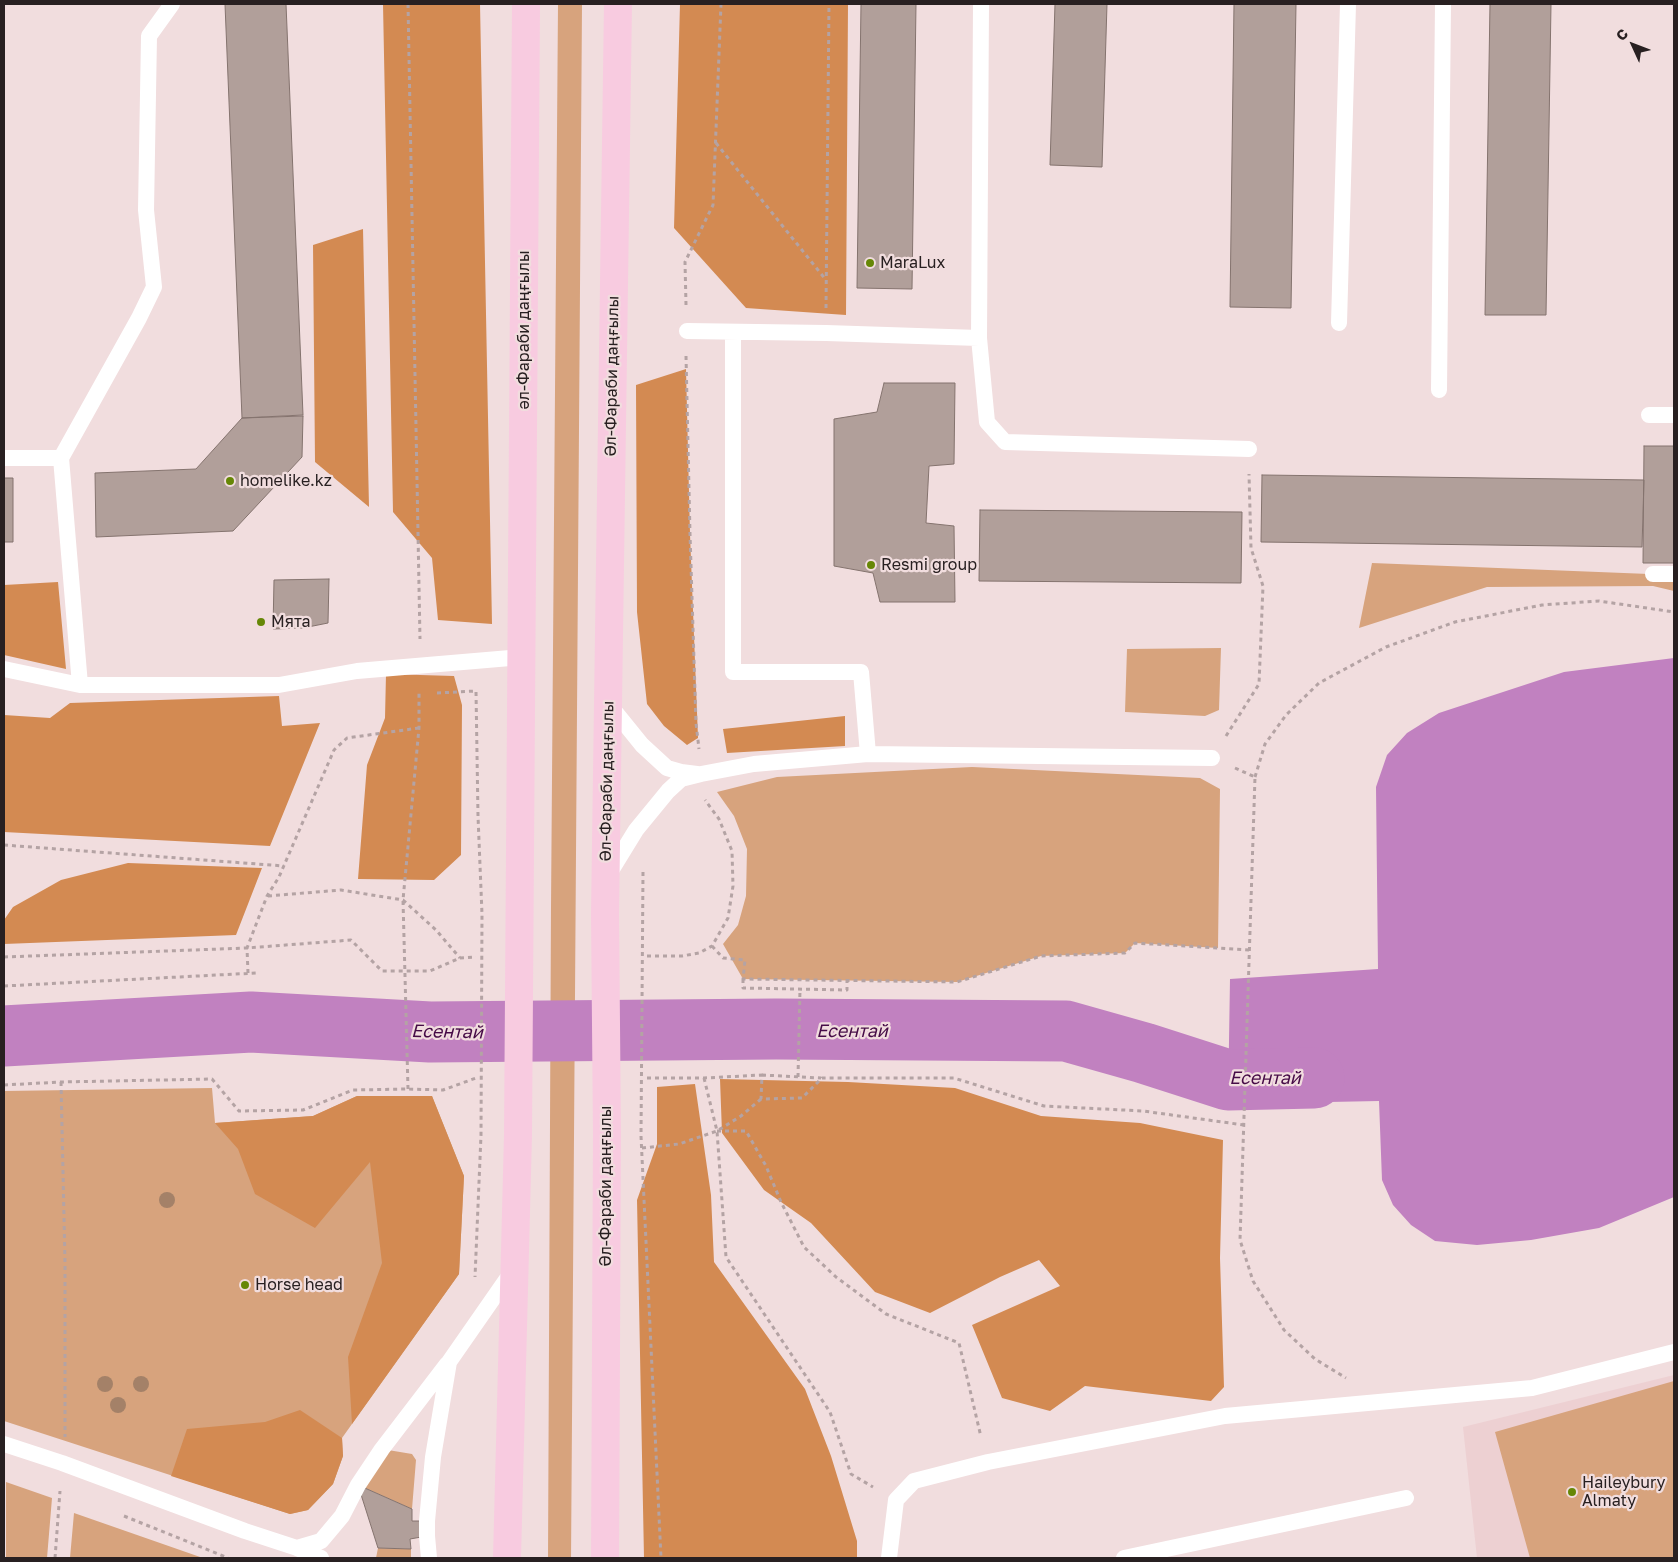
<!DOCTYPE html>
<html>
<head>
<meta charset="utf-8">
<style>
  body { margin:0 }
  #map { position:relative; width:1678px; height:1562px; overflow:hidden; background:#f1ddde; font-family:"Golos Text",sans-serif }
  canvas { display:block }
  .frame { position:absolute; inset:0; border:5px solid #282021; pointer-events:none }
  .north { position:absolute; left:1608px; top:20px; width:50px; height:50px; -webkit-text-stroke:4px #f1ddde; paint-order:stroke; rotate:313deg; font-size:14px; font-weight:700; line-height:20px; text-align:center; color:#282021 }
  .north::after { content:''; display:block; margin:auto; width:18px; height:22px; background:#282021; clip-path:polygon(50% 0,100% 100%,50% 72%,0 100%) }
</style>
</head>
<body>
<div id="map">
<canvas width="1678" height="1562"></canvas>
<div class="frame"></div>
<div class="north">С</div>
</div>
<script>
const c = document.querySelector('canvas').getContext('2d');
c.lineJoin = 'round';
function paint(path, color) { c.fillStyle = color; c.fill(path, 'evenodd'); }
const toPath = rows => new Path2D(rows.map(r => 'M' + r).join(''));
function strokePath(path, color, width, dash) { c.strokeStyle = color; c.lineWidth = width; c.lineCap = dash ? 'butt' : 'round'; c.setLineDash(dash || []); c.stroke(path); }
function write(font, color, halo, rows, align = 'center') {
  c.font = font + ' "Golos Text",sans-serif'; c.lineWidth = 4.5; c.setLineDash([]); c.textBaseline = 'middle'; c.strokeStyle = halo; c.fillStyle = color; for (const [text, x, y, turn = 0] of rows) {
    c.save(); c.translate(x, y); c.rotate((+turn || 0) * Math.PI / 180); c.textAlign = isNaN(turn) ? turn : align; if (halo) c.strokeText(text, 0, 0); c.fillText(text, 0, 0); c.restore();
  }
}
const built = toPath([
  [1674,1375,1674,1558,1477,1558,1463,1427]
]);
const green = toPath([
  [558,4,582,4,571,1558,548,1558,551,906],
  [1372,563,1674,575,1674,591,1653,586,1487,587,1359,628],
  [1221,648,1219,710,1205,716,1125,712,1127,649],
  [972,767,1200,778,1220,789,1218,948,1135,943,1125,953,1041,956,957,982,743,979,723,944,738,925,746,896,747,849,734,816,717,792,777,777],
  [212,1088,215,1123,313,1116,357,1096,432,1096,464,1176,459,1274,342,1438,343,1456,333,1484,308,1510,290,1514,4,1421,4,1091],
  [1674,1381,1674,1558,1530,1558,1495,1432],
  [382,1449,412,1454,416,1460,412,1509,358,1485],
  [6,1482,52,1498,47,1558,6,1558],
  [74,1513,203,1558,70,1558],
  [378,1548,411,1549,411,1558,376,1558]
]);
const forest = toPath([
  [383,4,480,4,492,624,438,620,432,558,393,512],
  [680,4,848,4,846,315,746,308,674,228],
  [363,229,369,507,315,462,313,245],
  [686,369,690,534,698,738,687,745,664,726,647,704,637,612,636,385],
  [58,582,66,669,4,655,4,585],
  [386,674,454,676,462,705,461,855,434,880,358,879,367,765,385,718],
  [279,696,282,726,320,723,270,846,4,832,4,715,50,718,70,703],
  [845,716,845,746,727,753,723,729],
  [128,863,262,868,236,935,4,944,4,920,13,907,61,880],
  [720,1079,848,1082,955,1088,1041,1116,1140,1123,1223,1140,1220,1258,1224,1387,1211,1401,1085,1386,1050,1411,1002,1398,972,1325,1060,1286,1039,1260,1000,1277,930,1313,875,1292,811,1223,764,1190,722,1133],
  [695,1084,711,1195,714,1262,805,1389,831,1456,857,1541,857,1558,644,1558,637,1200,657,1144,657,1087],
  [357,1096,432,1096,464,1176,459,1274,352,1424,348,1357,382,1263,370,1162,315,1228,255,1194,238,1149,215,1123,313,1116],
  [300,1410,342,1438,343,1456,333,1484,308,1510,290,1514,171,1476,187,1429,265,1422]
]);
const water = toPath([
  [1674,658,1674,1197,1599,1228,1531,1240,1477,1245,1435,1241,1411,1225,1393,1205,1382,1180,1379,1101,1228,1104,1230,979,1378,969,1376,787,1387,755,1407,733,1439,713,1564,672]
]);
const river = toPath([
  [4,1036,251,1022,430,1032,776,1029,1066,1031,1144,1053,1228,1080,1314,1078]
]);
const building = toPath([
  [225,4,286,4,303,415,242,418,225,4],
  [861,4,916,4,912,289,857,288,861,4],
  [1055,4,1107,4,1102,167,1050,165,1055,4],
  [1234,4,1296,4,1291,308,1230,307,1234,4],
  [1490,4,1551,4,1546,315,1485,315,1490,4],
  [884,383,955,383,954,464,929,466,926,523,954,526,955,602,880,602,873,573,834,566,834,419,877,412,884,383],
  [303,416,302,457,233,531,96,537,95,473,196,469,242,418,303,416],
  [1644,446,1674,446,1674,563,1643,563,1644,446],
  [1262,475,1644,480,1642,547,1261,542,1262,475],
  [4,478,13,478,13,542,4,542,4,478],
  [980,510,1242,512,1241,583,979,581,980,510],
  [329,579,328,623,303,628,273,629,274,580,329,579],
  [358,1485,412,1509,412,1521,427,1521,427,1536,410,1539,411,1549,378,1548,358,1485]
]);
const path = toPath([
  [408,4,420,639],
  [716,143,826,280],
  [686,305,685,262,713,205,721,4],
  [826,308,829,4],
  [686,356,690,534,696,723,699,749],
  [437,693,476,691,478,816,482,914,481,1135,475,1277],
  [1226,736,1259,684,1263,586,1251,548,1249,474],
  [1235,768,1255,777,1240,1240,1253,1281,1284,1330,1315,1359,1346,1378],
  [1255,777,1265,744,1286,715,1319,683,1386,647,1455,622,1542,605,1599,601,1674,612],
  [4,845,284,866],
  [643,872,641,1136,661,1558],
  [268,896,341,890,403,900,436,930,460,958],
  [712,946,723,958,745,960,743,979,957,982,1041,956,1125,953,1135,943,1249,950],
  [647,956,682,956,699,953,712,946,728,918,733,886,732,851,719,819,705,800],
  [4,957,247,948,351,940,382,971,430,971,460,958,476,957],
  [248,973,247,948,267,896,279,877,334,750,347,738,419,728],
  [743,979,743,988,847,990,847,981],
  [4,986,256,973],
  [762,1075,821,1078],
  [798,1077,800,989],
  [647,1078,704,1078,762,1075,761,1099,802,1098,822,1078,954,1078,1044,1106,1143,1111,1244,1125],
  [704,1078,717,1131,726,1257,830,1412,851,1474,873,1487],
  [61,1082,65,1262,65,1437],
  [4,1085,61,1082,212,1079,239,1111,303,1110,353,1090,408,1089,443,1090,476,1078],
  [408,1089,403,900,419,728,419,690],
  [717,1131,746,1131,766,1166,781,1202,804,1247,836,1277,886,1314,959,1343,981,1437],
  [642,1148,679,1144,717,1131,741,1116,761,1099],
  [124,1516,228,1558],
  [55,1558,60,1491]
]);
const service = toPath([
  [981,4,979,338,987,422,1005,442,1249,449],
  [1339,323,1348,4],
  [687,331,826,333,979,338],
  [733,332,733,672,861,672,868,754],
  [1439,390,1443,4],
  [1649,415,1674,415],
  [4,458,61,458],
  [1653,574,1674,574],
  [4,669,80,685,279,685,357,671,522,657],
  [80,685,61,458,139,318,154,287,146,210,149,36,172,4],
  [608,703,642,745,667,768,681,772,697,774],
  [609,874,636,830,668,791,681,779,701,774,754,764,868,754,1212,758],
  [4,1444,62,1463,245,1531,297,1548,321,1558],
  [297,1548,321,1541,342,1516,358,1485,382,1449,447,1364],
  [429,1558,427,1536,427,1521,433,1457,449,1362,513,1270],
  [889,1558,896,1500,914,1481,988,1462,1225,1416,1532,1388,1674,1352],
  [1124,1558,1406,1498]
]);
const primary = toPath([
  [507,1558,518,1135,526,4],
  [605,1558,607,1135,605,914,618,4]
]);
const trees = [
  [167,1200],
  [105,1384],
  [141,1384],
  [118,1405]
];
const markers = [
  [870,263,5,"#668706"],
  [230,481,5,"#668706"],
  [871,565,5,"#668706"],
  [261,622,5,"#668706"],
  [245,1285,5,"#668706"],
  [1572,1492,5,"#668706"]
];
const poiNames = [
  ["MaraLux",880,263],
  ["homelike.kz",240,481],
  ["Resmi group",881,565],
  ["Мята",271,622],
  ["Horse head",255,1285],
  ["Haileybury",1582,1483],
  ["Almaty",1582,1501]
];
const streetNames = [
  ["әл-Фараби даңғылы",524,330,-90],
  ["Әл-Фараби даңғылы",612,376,-89],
  ["Әл-Фараби даңғылы",607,781,-89],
  ["Әл-Фараби даңғылы",606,1186,-90]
];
const waterNames = [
  ["Есентай",852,1031],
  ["Есентай",447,1032,1],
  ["Есентай",1265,1078]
];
paint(built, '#edd0d2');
paint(green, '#d7a37d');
paint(forest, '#d38a52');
paint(water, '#c181c0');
strokePath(river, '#c181c0', 61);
paint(building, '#b19f9a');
strokePath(building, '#84736e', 1);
strokePath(path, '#b4a3a4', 3, [4, 4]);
strokePath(service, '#fff', 16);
strokePath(primary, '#f8cbe0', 28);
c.fillStyle = '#a48168';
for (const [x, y] of trees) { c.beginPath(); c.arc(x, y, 8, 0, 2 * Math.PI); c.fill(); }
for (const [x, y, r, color] of markers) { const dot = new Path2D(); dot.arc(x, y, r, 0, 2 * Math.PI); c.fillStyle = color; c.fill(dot); strokePath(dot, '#f1ddde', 2); }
write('16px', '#282021', '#f1ddde', poiNames, 'left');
write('16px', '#282021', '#f1ddde', streetNames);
write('italic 18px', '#460b47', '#f1ddde', waterNames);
</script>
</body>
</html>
